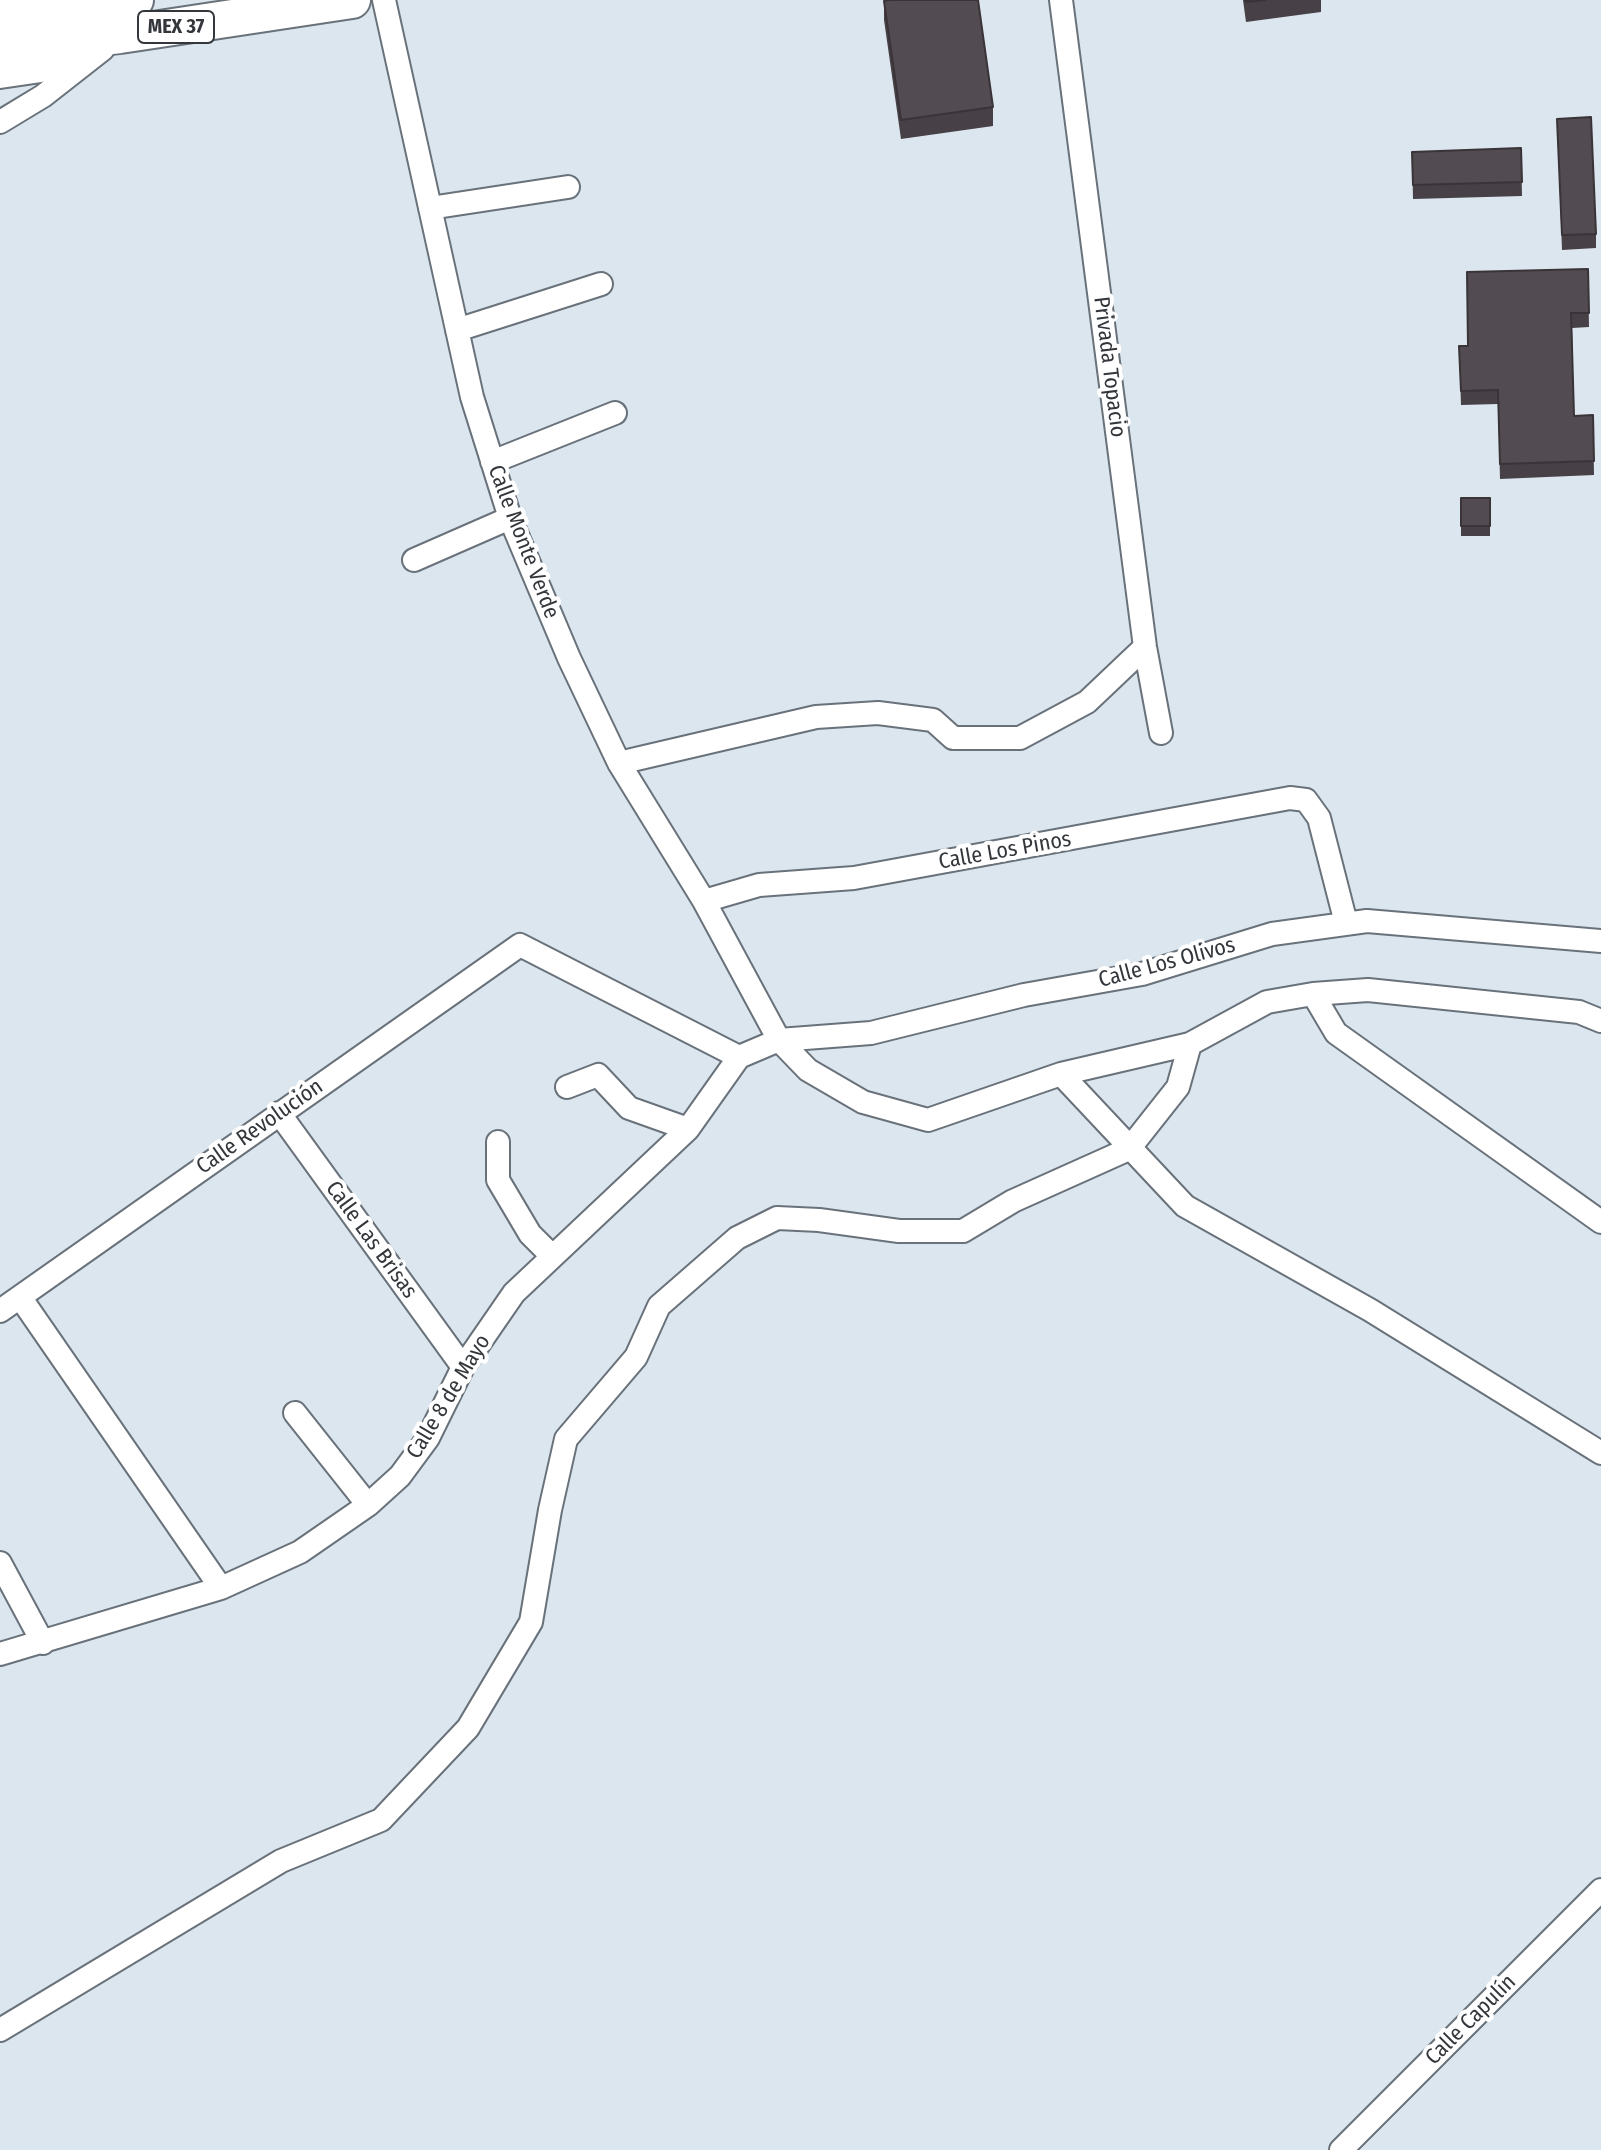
<!DOCTYPE html>
<html>
<head>
<meta charset="utf-8">
<style>
  body { margin:0 }
  canvas { display:block; background:#dce6ef }
</style>
</head>
<body>
<canvas width="1601" height="2150"></canvas>
<script>
const c = document.querySelector('canvas').getContext('2d');
c.lineJoin = 'round';
const toPath = rows => new Path2D(rows.map(r => 'M' + r).join(''));
function strokePath(path, color, width, dash) { c.strokeStyle = color; c.lineWidth = width; c.lineCap = dash ? 'butt' : 'round'; c.setLineDash(dash || []); c.stroke(path); }
function paint(path, color) { c.fillStyle = color; c.fill(path, 'evenodd'); }
function write(font, color, halo, rows, align = 'center') {
  c.font = font + ' "Fira Sans Condensed",sans-serif'; c.lineWidth = 8; c.setLineDash([]); c.textBaseline = 'middle'; c.strokeStyle = halo; c.fillStyle = color; for (const [text, x, y, turn = 0] of rows) {
    c.save(); c.translate(x, y); c.rotate((+turn || 0) * Math.PI / 180); c.textAlign = isNaN(turn) ? turn : align; if (halo) c.strokeText(text, 0, 0); c.fillText(text, 0, 0); c.restore();
  }
}
const minor = toPath([
  [384,0,472,397,510,518,569,658,619,763,704,901,779,1040,808,1070,863,1102,928,1120,1061,1074,1190,1044,1267,1002,1313,994,1368,990,1579,1012,1601,1021],
  [1061,0,1145,647,1161,733],
  [0,122,43,96,103,49],
  [430,208,568,187],
  [457,330,601,284],
  [492,462,615,413],
  [414,560,510,518],
  [619,763,816,717,878,713,933,720,953,738,1020,738,1087,702,1145,647],
  [704,901,759,885,854,878,1290,798,1306,800,1319,818,1346,923],
  [1313,994,1336,1033,1601,1222],
  [739,1057,779,1040,871,1033,1024,995,1142,974,1272,934,1367,921,1601,941],
  [1061,1074,1185,1206,1370,1310,1601,1453],
  [567,1087,598,1075,629,1108,688,1129],
  [279,1113,463,1367],
  [498,1142,498,1180,530,1234,552,1256],
  [20,1297,221,1588],
  [0,1311,520,945,739,1057],
  [295,1413,368,1505],
  [0,1563,43,1643],
  [0,1654,221,1588,300,1552,368,1505,400,1476,428,1438,463,1367,514,1293,688,1129,739,1057],
  [0,2030,281,1861,381,1820,468,1728,531,1622,550,1510,566,1439,636,1357,659,1306,737,1238,777,1218,819,1220,899,1231,963,1231,1013,1201,1129,1149,1178,1087,1190,1044],
  [1341,2150,1601,1890]
]);
const tertiary = toPath([
  [0,74,41,68,94,46]
]);
const primary = toPath([
  [0,16,135,0],
  [0,49,120,35,352,0]
]);
const wall = toPath([
  [1243,0,1321,0,1321,12,1246,22],
  [884,1,993,107,993,126,901,139,884,20],
  [1557,119,1596,234,1596,248,1562,250],
  [1521,148,1522,196,1413,199,1412,152],
  [1588,269,1589,327,1572,328,1574,416,1593,415,1594,475,1500,479,1498,404,1461,405,1459,346,1468,346],
  [1461,498,1490,498,1490,536,1461,536]
]);
const building = toPath([
  [890,0,978,0,993,107,901,120,884,1,890,0],
  [1245,0,1266,0,1246,2,1245,0],
  [1591,117,1596,234,1562,235,1557,119,1591,117],
  [1521,148,1522,182,1413,185,1412,152,1521,148],
  [1588,269,1589,313,1571,313,1574,416,1593,415,1594,461,1500,464,1498,390,1461,391,1459,346,1468,346,1467,272,1588,269],
  [1461,498,1490,498,1490,526,1461,526,1461,498]
]);
const shields = [
  [176,27,76]
];
const shieldNames = [
  ["MEX 37",176,27]
];
const streetNames = [
  ["Privada Topacio",1109,367,83],
  ["Calle Monte Verde",523,542,69],
  ["Calle Los Pinos",1005,851,-10],
  ["Calle Los Olivos",1167,963,-15],
  ["Calle Revolución",260,1127,-35],
  ["Calle Las Brisas",371,1240,54],
  ["Calle 8 de Mayo",449,1397,-59],
  ["Calle Capulín",1471,2020,-45]
];
strokePath(minor, '#69727a', 26);
strokePath(tertiary, '#69727a', 32);
strokePath(primary, '#69727a', 40);
strokePath(minor, '#fff', 22);
strokePath(tertiary, '#fff', 28);
strokePath(primary, '#fff', 36);
paint(wall, '#474047');
paint(building, '#534b52');
strokePath(building, '#3a3439', 2);
for (const [x, y, w] of shields) { const box = new Path2D(); box.roundRect(x - w / 2, y - 16, w, 32, 6); c.fillStyle = '#fff'; c.fill(box); strokePath(box, '#33373b', 2); }
write('bold 20px', '#33373b', null, shieldNames);
write('22px', '#33373b', '#fff', streetNames);
</script>
</body>
</html>
